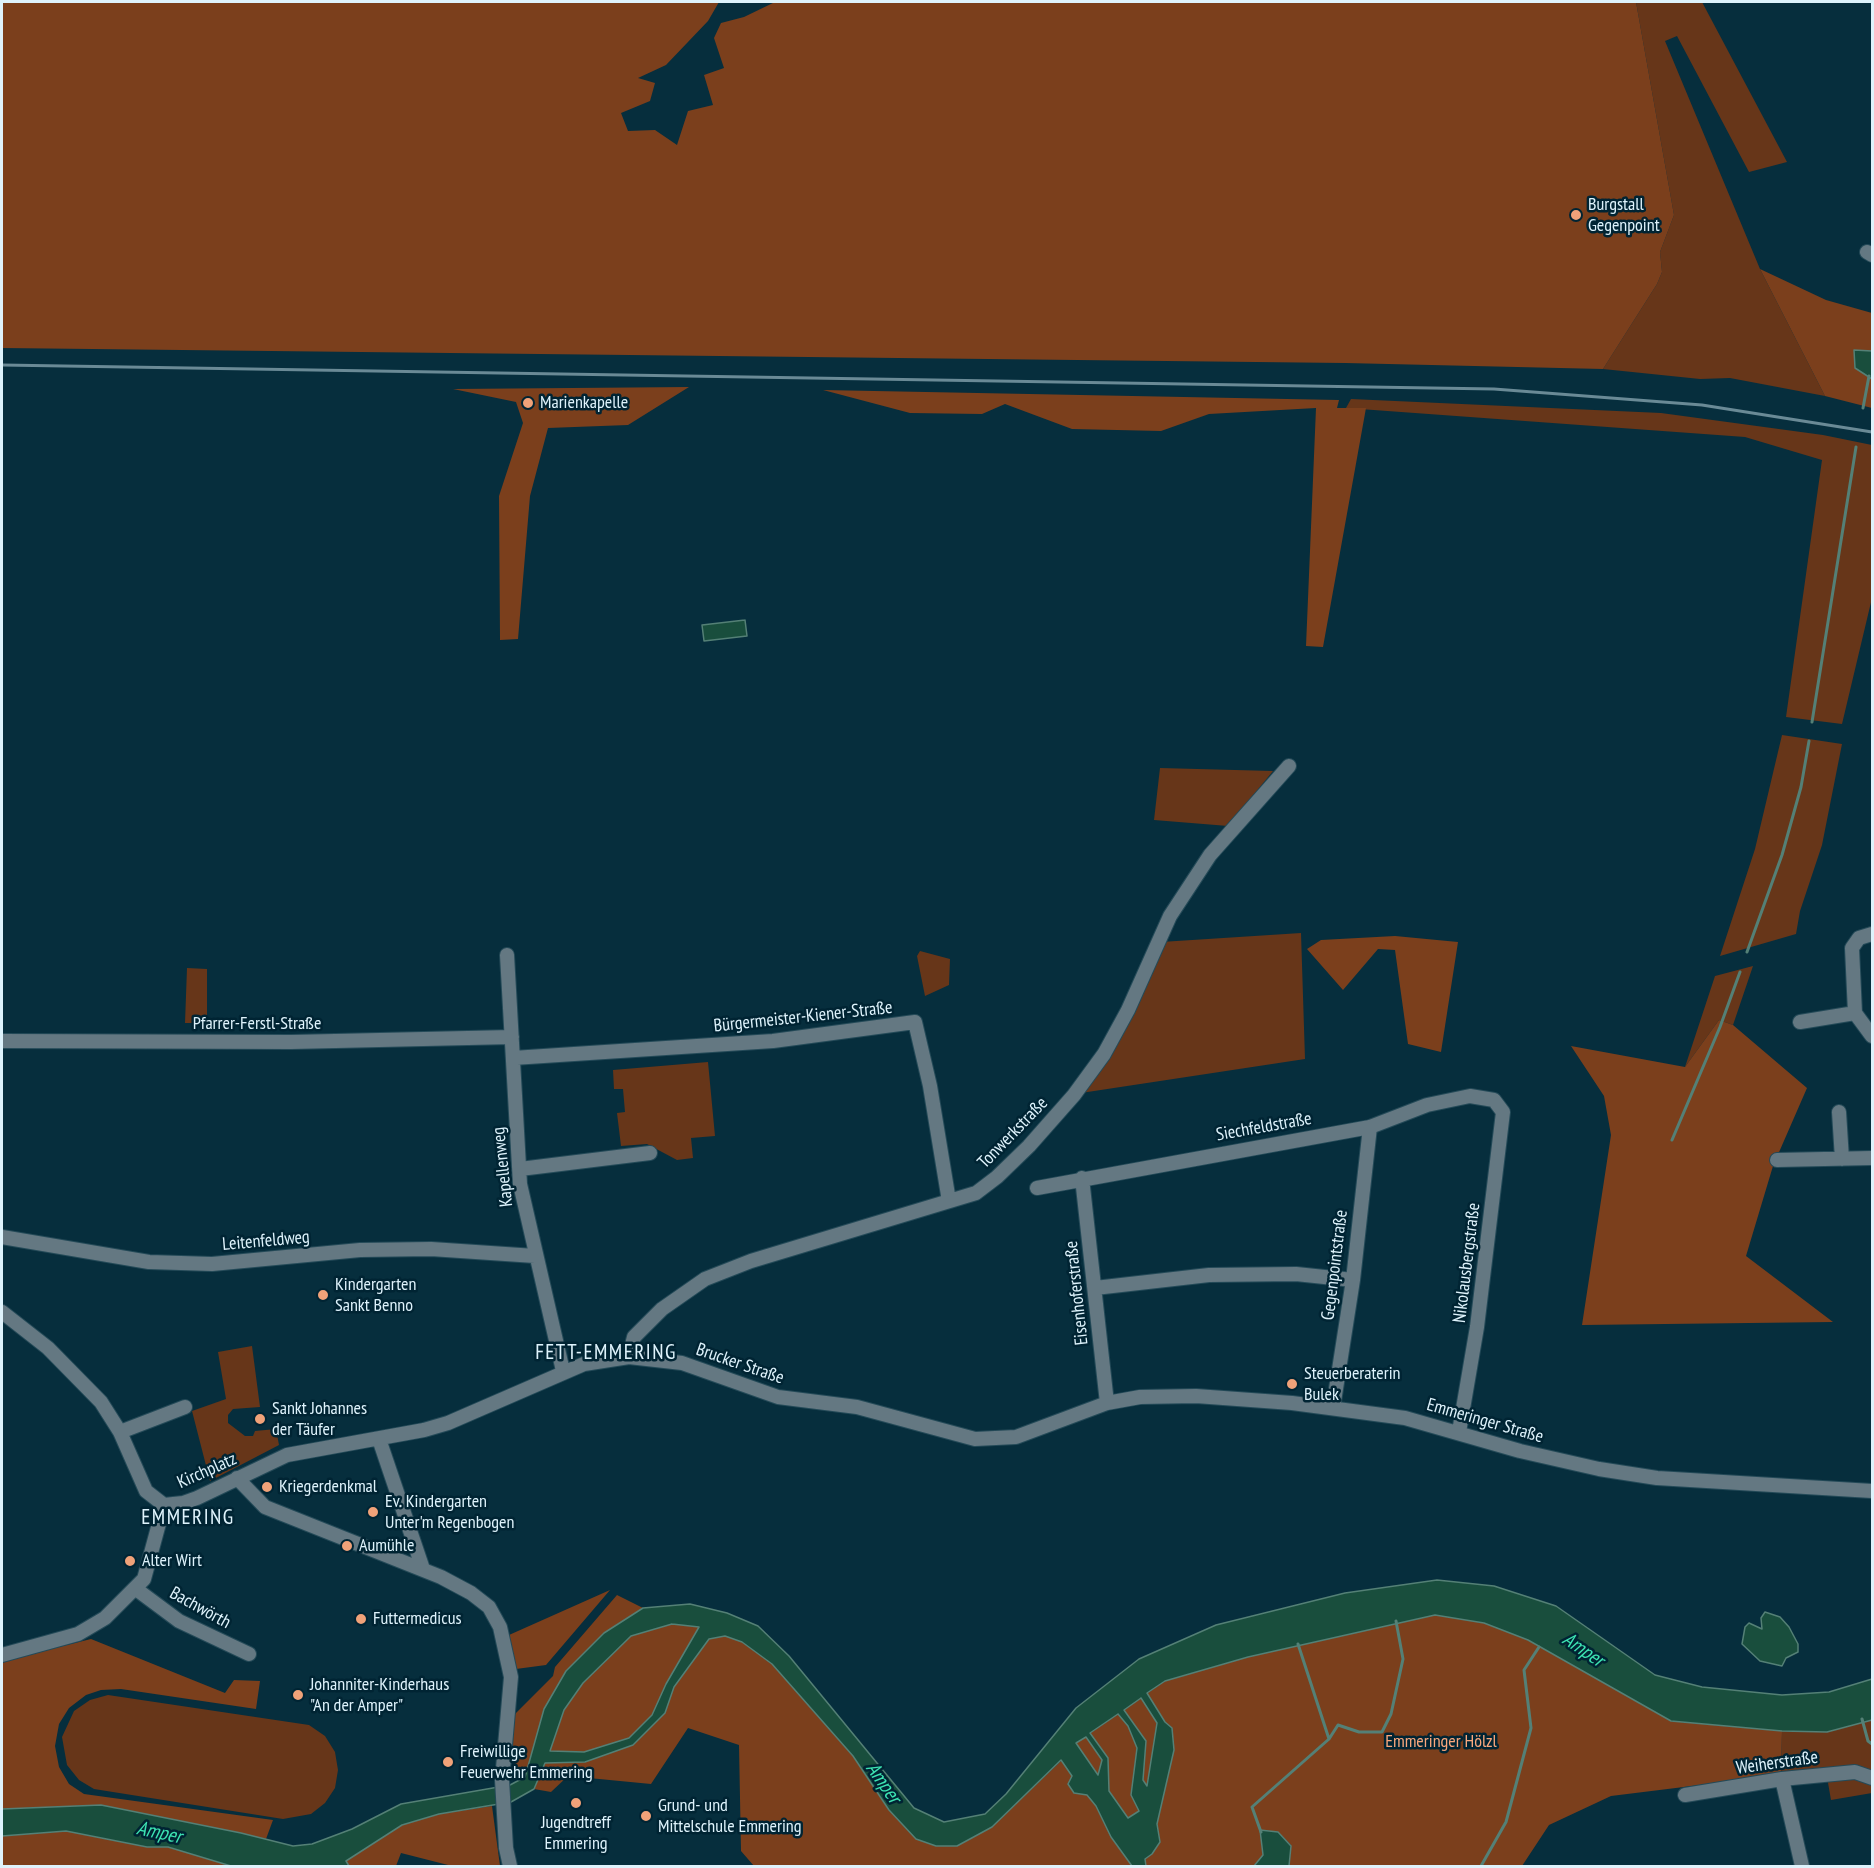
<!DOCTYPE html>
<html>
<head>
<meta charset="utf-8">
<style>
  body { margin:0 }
  #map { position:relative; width:1874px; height:1868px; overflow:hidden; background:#062e3d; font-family:"PT Sans Narrow",sans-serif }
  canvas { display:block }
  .frame { position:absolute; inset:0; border:3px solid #def3fc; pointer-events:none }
</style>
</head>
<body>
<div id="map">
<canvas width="1874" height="1868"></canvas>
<div class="frame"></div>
</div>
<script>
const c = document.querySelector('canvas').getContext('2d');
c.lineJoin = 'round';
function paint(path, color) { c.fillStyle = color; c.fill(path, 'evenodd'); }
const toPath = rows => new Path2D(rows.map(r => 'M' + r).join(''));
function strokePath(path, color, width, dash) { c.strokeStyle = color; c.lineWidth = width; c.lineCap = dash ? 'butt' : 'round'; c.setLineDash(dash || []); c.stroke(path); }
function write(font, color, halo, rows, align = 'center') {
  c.font = font + ' "PT Sans Narrow",sans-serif'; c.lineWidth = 5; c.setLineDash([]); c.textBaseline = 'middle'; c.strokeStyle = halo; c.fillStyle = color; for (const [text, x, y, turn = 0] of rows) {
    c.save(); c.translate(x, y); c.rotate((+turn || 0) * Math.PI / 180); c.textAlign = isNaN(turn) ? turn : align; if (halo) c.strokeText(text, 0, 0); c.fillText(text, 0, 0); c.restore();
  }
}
const green = toPath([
  [1636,2,1702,2,1787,162,1749,172,1677,36,1665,41,1760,269,1825,396,1730,378,1700,379,1603,369,1657,284,1662,272,1660,252,1674,215],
  [1351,399,1661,413,1823,435,1872,445,1872,598,1842,724,1786,717,1822,460,1745,437,1346,408],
  [1782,735,1842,744,1822,845,1800,911,1796,934,1720,956,1755,849],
  [1160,768,1273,771,1228,826,1154,820],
  [1301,933,1305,1059,1081,1093,1161,942],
  [920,951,950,959,949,985,925,996,917,956],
  [1753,966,1733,1025,1719,1020,1685,1067,1715,976],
  [187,968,207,969,207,1023,185,1023],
  [708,1062,715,1136,691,1138,693,1158,677,1160,647,1144,621,1146,617,1113,625,1112,623,1089,614,1089,613,1070],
  [252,1346,260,1407,233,1409,228,1415,228,1423,245,1436,253,1436,255,1431,276,1429,279,1445,210,1481,192,1411,226,1399,218,1352],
  [108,1695,309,1725,325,1736,335,1752,338,1770,335,1788,325,1803,311,1814,283,1819,94,1789,79,1780,67,1765,62,1737,74,1711,90,1700],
  [1872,1720,1872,1774,1781,1775,1782,1731,1827,1732],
  [1853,1776,1872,1782,1872,1793,1831,1800,1827,1777]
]);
const forest = toPath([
  [2,2,719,2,708,21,666,65,638,78,655,83,650,101,621,113,628,131,655,130,677,145,688,111,713,105,704,75,724,68,714,38,721,23,744,17,775,2,1636,2,1674,215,1660,252,1662,272,1657,284,1603,369,1345,363,2,348],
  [1760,269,1826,300,1872,313,1872,408,1825,396],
  [689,387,628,425,548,428,530,496,518,639,500,640,499,496,523,423,516,402,453,389],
  [823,390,1339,400,1337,408,1366,408,1323,647,1306,646,1316,408,1209,414,1161,431,1072,429,1005,404,982,414,910,413],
  [1395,936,1458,942,1441,1052,1408,1044,1395,950,1378,949,1343,990,1307,949,1321,940],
  [1719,1020,1733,1025,1807,1088,1773,1166,1746,1256,1833,1322,1582,1325,1611,1135,1604,1096,1571,1046,1685,1067],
  [610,1590,546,1665,516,1669,509,1635],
  [617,1595,643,1608,604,1633,525,1777,519,1774,510,1745,514,1715,553,1676,555,1667],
  [1435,1615,1484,1623,1528,1640,1671,1721,1782,1731,1781,1775,1611,1796,1549,1825,1522,1866,1289,1866,1291,1845,1278,1832,1261,1830,1263,1855,1254,1866,1146,1866,1138,1833,1076,1743,1165,1681,1248,1657],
  [672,1624,700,1626,742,1642,772,1664,853,1756,889,1810,936,1846,957,1846,992,1827,1062,1760,1096,1806,1111,1837,1132,1866,754,1866,741,1851,739,1745,688,1728,651,1784,568,1776,551,1792,534,1789,564,1710,583,1683,631,1636],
  [91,1639,225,1693,234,1680,260,1681,256,1709,121,1689,101,1690,86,1695,69,1708,59,1724,55,1746,59,1767,69,1784,84,1794,273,1820,266,1839,101,1805,2,1809,2,1661],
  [492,1806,500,1866,452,1866,401,1853,396,1866,349,1866,346,1861,402,1825,439,1814],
  [66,1831,147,1847,168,1847,231,1866,2,1866,2,1836]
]);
const water = toPath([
  [1854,350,1872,351,1872,379,1855,368,1854,350],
  [745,620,747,636,704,641,702,625,745,620],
  [1437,1580,1494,1586,1556,1606,1655,1675,1702,1687,1782,1695,1829,1692,1872,1679,1872,1720,1827,1732,1782,1731,1671,1721,1528,1640,1484,1623,1435,1615,1248,1657,1165,1681,1147,1693,1165,1722,1172,1728,1174,1750,1157,1824,1160,1842,1152,1854,1145,1859,1146,1866,1132,1866,1111,1837,1096,1806,1087,1795,1074,1793,1068,1784,1072,1776,1061,1760,992,1827,957,1846,936,1846,916,1839,889,1810,853,1756,772,1664,742,1642,725,1636,709,1639,674,1687,665,1713,633,1745,585,1762,545,1763,534,1789,511,1802,439,1814,402,1825,346,1861,349,1866,231,1866,168,1847,147,1847,66,1831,2,1836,2,1809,101,1805,241,1833,293,1846,312,1844,352,1829,401,1804,510,1785,525,1777,544,1709,566,1671,604,1633,643,1608,690,1604,727,1613,758,1626,789,1656,914,1808,944,1822,985,1814,1006,1794,1076,1708,1139,1659,1216,1625,1345,1593,1437,1580],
  [672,1624,699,1627,666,1684,652,1715,629,1738,584,1752,550,1751,564,1710,583,1683,631,1636,672,1624],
  [1141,1698,1157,1723,1147,1786,1143,1780,1146,1741,1124,1710,1141,1698],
  [1118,1714,1128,1726,1137,1748,1131,1795,1139,1811,1128,1818,1109,1791,1108,1758,1090,1733,1118,1714],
  [1086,1737,1102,1760,1098,1775,1076,1743,1086,1737],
  [1765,1612,1780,1617,1789,1627,1798,1644,1798,1652,1786,1658,1782,1666,1760,1661,1742,1644,1745,1627,1749,1623,1762,1629,1761,1618,1765,1612],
  [1260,1830,1278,1832,1291,1846,1289,1866,1254,1866,1263,1855,1260,1830]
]);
const stream = toPath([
  [1863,408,1869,376],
  [1812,722,1856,447],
  [1747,952,1782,855,1801,787,1809,741],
  [1672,1140,1720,1027,1740,972],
  [1298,1644,1329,1739],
  [1862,1719,1868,1741,1872,1744],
  [1261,1832,1252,1807,1329,1739,1338,1725,1359,1732,1382,1732,1391,1714,1403,1659,1396,1621],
  [1481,1866,1506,1822,1531,1728,1524,1670,1539,1647]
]);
const minor = toPath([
  [1867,252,1872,255],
  [1872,934,1859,938,1852,948,1855,1013,1872,1036],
  [507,955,520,1184,563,1371],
  [1800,1022,1855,1013],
  [2,1041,291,1042,512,1037],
  [513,1058,773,1041,915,1022,930,1086,949,1201],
  [1839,1112,1842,1159],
  [1777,1160,1872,1158],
  [520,1169,650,1153],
  [1082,1178,1107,1403],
  [1037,1188,1370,1127,1427,1105,1470,1096,1494,1100,1503,1112,1477,1327,1459,1432],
  [2,1237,149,1262,212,1264,360,1250,431,1249,535,1256],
  [1095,1288,1209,1275,1296,1274,1353,1280],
  [2,1312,48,1348,101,1402,120,1432,146,1491,164,1505,183,1503,197,1498,287,1455,424,1430,448,1423,584,1364,629,1357,682,1363,778,1397,857,1407,975,1439,1016,1437,1107,1403,1140,1397,1196,1396,1292,1403,1405,1418,1520,1451,1599,1469,1657,1478,1872,1491],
  [629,1357,634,1337,662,1309,705,1279,751,1261,976,1193,997,1177,1029,1146,1074,1095,1104,1054,1128,1010,1170,916,1210,855,1289,766],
  [1333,1408,1353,1280,1370,1127],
  [120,1432,185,1407],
  [379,1439,423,1569],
  [237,1478,265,1507,441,1577,471,1593,489,1607,500,1627,511,1677,502,1780,506,1848,510,1866],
  [136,1589,179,1621,249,1654],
  [2,1655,78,1634,105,1618,144,1579,164,1505],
  [1782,1779,1802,1866],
  [1685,1795,1782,1779,1855,1772,1872,1778]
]);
const rail = toPath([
  [2,365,1494,389,1702,405,1872,432]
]);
const markers = [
  [1576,215,6,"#f0a279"],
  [528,403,6,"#f0a279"],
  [323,1295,6,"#f0a279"],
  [1292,1384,6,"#f0a279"],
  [260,1419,6,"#f0a279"],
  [267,1487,6,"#f0a279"],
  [373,1512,6,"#f0a279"],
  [347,1546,6,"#f0a279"],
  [130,1561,6,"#f0a279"],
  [361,1619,6,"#f0a279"],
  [298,1695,6,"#f0a279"],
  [448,1762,6,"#f0a279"],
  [576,1803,6,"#f0a279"],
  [646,1816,6,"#f0a279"]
];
const poiNames = [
  ["Burgstall",1588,205],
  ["Gegenpoint",1588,226],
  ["Marienkapelle",540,403],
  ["Kindergarten",335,1285],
  ["Sankt Benno",335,1306],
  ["Steuerberaterin",1304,1374],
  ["Bulek",1304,1395],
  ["Sankt Johannes",272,1409],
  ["der Täufer",272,1430],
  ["Kriegerdenkmal",279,1487],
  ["Ev. Kindergarten",385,1502],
  ["Unter'm Regenbogen",385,1523],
  ["Aumühle",359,1546],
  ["Alter Wirt",142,1561],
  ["Futtermedicus",373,1619],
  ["Johanniter-Kinderhaus",310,1685],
  ["\"An der Amper\"",310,1706],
  ["Freiwillige",460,1752],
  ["Feuerwehr Emmering",460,1773],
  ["Grund- und",658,1806],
  ["Mittelschule Emmering",658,1827],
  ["Jugendtreff",576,1823,"center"],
  ["Emmering",576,1844,"center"]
];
const streetNames = [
  ["Bürgermeister-Kiener-Straße",803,1017,-6],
  ["Pfarrer-Ferstl-Straße",257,1024],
  ["Siechfeldstraße",1264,1127,-10],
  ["Tonwerkstraße",1013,1133,-46],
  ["Kapellenweg",503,1167,-96],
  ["Leitenfeldweg",266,1241,-5],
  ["Nikolausbergstraße",1467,1263,-83],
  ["Gegenpointstraße",1335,1265,-83],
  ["Eisenhoferstraße",1077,1293,-96],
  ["Brucker Straße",740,1364,19],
  ["Emmeringer Straße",1485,1421,16],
  ["Kirchplatz",207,1471,-24],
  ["Bachwörth",200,1608,29],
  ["Weiherstraße",1777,1763,-8]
];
const parkNames = [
  ["Emmeringer Hölzl",1441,1742]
];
const waterNames = [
  ["Amper",1583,1650,34],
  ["Amper",883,1783,55],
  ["Amper",159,1833,12]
];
const quarterNames = [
  ["FETT-EMMERING",606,1353],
  ["EMMERING",188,1518]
];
paint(green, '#673619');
paint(forest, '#7b3f1c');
paint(water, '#194e3d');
strokePath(water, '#548076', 1.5);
strokePath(stream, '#548076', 3);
strokePath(minor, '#244a58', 16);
strokePath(minor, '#647882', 14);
strokePath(rail, '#6a8a96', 3);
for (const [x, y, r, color] of markers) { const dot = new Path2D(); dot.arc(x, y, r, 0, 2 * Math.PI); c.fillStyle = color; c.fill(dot); strokePath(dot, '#002433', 2); }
write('18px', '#def3fc', '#002433', poiNames, 'left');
write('18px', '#def3fc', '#002433', streetNames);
write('18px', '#faa87d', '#002433', parkNames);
write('italic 20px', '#3ce3b2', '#002433', waterNames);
c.letterSpacing = '1.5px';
write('21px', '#def3fc', '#002433', quarterNames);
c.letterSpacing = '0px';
</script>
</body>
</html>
